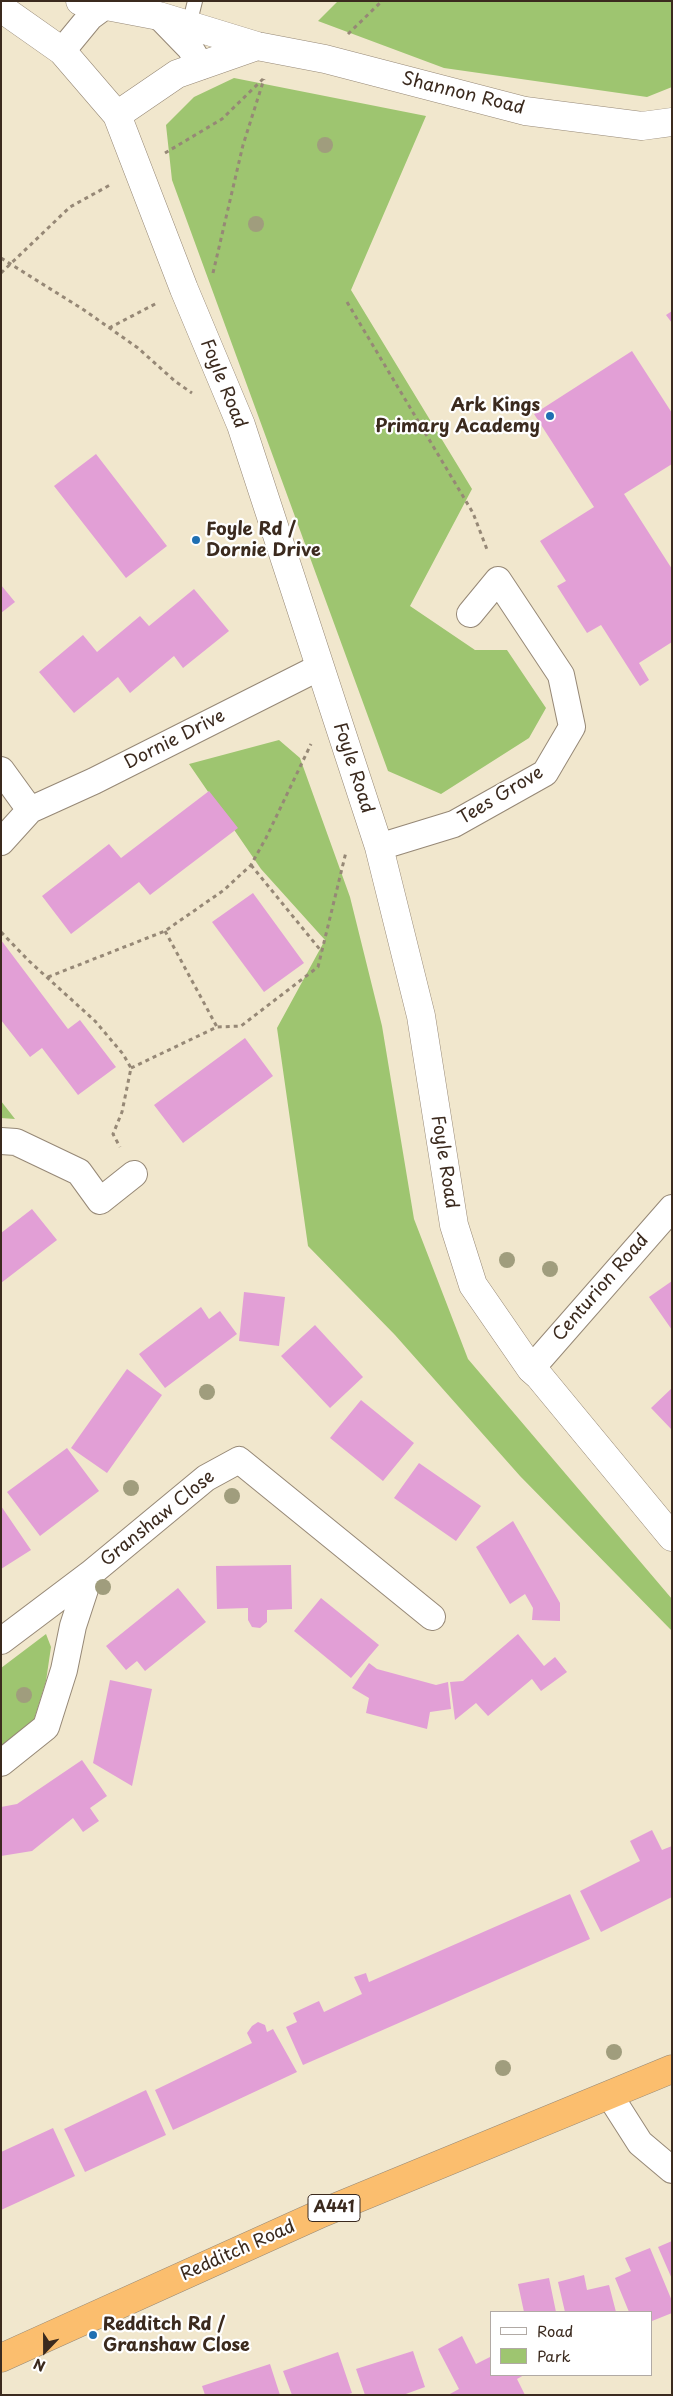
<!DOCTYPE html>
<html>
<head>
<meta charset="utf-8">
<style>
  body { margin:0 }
  #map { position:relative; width:673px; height:2396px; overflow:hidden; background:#f1e7cd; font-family:"Playpen Sans",sans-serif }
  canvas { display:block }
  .frame { position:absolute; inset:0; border:2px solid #3b2a1e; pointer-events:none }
  .legend { position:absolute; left:490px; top:2311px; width:162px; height:65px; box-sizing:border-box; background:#fff; border:1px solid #b1aaa5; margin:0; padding:6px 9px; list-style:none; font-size:15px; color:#3b2a1e }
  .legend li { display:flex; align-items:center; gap:10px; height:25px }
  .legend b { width:25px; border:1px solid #b1aaa5 }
  .north { position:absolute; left:20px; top:2326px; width:50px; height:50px; -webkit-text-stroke:4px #fff; paint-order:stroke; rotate:202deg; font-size:14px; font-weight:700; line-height:20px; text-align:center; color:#3b2a1e }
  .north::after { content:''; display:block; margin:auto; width:18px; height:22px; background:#3b2a1e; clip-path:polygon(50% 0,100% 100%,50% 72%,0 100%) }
</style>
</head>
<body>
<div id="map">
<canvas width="673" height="2396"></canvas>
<div class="frame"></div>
<ul class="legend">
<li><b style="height:6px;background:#fff"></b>Road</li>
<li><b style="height:14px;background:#9ec570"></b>Park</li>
</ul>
<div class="north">N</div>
</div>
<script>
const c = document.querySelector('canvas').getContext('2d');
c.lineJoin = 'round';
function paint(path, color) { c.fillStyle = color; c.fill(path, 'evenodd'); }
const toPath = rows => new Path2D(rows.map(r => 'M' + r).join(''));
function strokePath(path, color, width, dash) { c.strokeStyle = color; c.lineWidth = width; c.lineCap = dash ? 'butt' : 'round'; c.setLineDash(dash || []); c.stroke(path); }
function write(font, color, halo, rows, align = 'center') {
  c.font = font + ' "Playpen Sans",sans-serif'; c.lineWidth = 4.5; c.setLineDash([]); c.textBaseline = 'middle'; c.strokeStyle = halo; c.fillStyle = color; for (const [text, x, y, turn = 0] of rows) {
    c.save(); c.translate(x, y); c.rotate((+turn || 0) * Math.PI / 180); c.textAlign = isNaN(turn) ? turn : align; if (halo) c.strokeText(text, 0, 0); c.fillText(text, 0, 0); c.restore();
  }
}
const green = toPath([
  [338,1,672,1,672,87,647,97,444,68,318,21],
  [234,78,426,116,351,290,472,489,410,606,475,650,507,650,546,708,529,738,441,794,388,771,172,180,166,125,194,97],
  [279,740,300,758,350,897,382,1026,414,1219,468,1359,672,1599,672,1631,520,1476,395,1335,308,1246,277,1028,325,940,261,869,189,764],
  [1,1101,15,1119,1,1118],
  [46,1634,51,1647,46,1681,33,1723,1,1749,1,1668]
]);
const building = toPath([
  [672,311,672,323,666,315],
  [632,351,672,413,672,464,624,494,672,569,672,642,639,663,649,680,640,686,601,625,587,633,557,586,566,581,540,541,594,507,534,414],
  [96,454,167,546,126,578,54,486],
  [1,585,15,602,1,613],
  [194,589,229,631,183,668,174,656,130,693,118,677,74,713,39,672,83,635,97,652,140,616,149,626],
  [209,791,238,828,150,895,139,882,71,934,42,896,109,844,121,858],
  [253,893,304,963,264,992,212,922],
  [1,940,68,1029,80,1020,116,1067,78,1095,42,1048,30,1057,1,1020],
  [245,1038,273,1076,183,1143,154,1105],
  [32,1209,57,1240,1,1283,1,1233],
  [672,1281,672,1330,649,1297],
  [244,1292,285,1297,279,1346,239,1341],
  [201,1307,209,1319,220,1311,237,1334,165,1388,139,1354],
  [315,1325,363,1377,330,1408,281,1356],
  [127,1369,162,1395,107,1473,71,1448],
  [672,1388,672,1430,651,1408],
  [361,1400,414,1443,383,1481,330,1438],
  [67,1448,99,1491,40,1536,7,1492],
  [419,1463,481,1506,456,1541,394,1498],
  [1,1506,31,1550,1,1569],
  [513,1521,560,1603,560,1621,532,1620,533,1608,525,1594,510,1604,476,1547],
  [291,1565,292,1609,267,1610,267,1622,260,1628,252,1627,248,1620,248,1608,217,1609,216,1566],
  [178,1588,206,1622,145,1671,137,1661,126,1670,106,1646],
  [321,1598,379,1645,351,1678,294,1631],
  [518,1634,544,1666,555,1657,567,1672,541,1691,532,1679,488,1716,476,1703,455,1720,450,1682,463,1681],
  [369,1663,377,1669,436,1685,448,1682,451,1709,430,1712,427,1729,366,1713,369,1698,352,1688],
  [110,1680,152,1689,132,1786,93,1763],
  [82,1760,107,1796,90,1808,99,1821,83,1832,73,1818,32,1851,1,1856,1,1807,17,1804],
  [652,1830,662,1850,672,1846,672,1897,601,1932,580,1891,640,1861,630,1841],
  [570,1894,590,1939,303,2065,286,2027,297,2022,293,2013,319,2001,324,2012,362,1994,354,1977,366,1973,369,1982],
  [258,2022,265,2025,267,2032,273,2029,297,2072,173,2130,155,2090,252,2043,247,2033,252,2026],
  [146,2090,166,2135,85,2172,64,2129],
  [53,2128,75,2176,1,2210,1,2152],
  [672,2241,672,2279,658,2247],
  [650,2248,672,2301,672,2313,652,2321,652,2312,629,2312,615,2278,631,2271,625,2258],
  [584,2275,587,2290,609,2285,616,2312,565,2312,558,2282],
  [549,2278,556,2312,524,2312,518,2284],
  [462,2336,476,2364,492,2356,492,2375,524,2375,517,2379,525,2395,448,2395,459,2389,438,2349],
  [413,2351,425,2387,403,2395,365,2395,356,2369],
  [338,2352,352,2393,346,2395,292,2395,283,2371],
  [270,2364,280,2395,205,2395,202,2386]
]);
const path = toPath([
  [348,34,382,1],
  [165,153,222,119,263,79],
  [1,258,84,310,138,348,176,382,192,393],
  [1,273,70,207,110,185],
  [213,273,243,145,264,79],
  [347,302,473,513,488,552],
  [109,328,157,303],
  [251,865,322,952],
  [165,931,217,1027],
  [1,932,29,961,95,1021,123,1054,131,1068,122,1112,113,1134,120,1147],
  [48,977,165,931,224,890,251,865,266,838,311,744],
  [131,1068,217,1027,241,1026,318,967,346,852]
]);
const service = toPath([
  [189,25,195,1]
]);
const minor = toPath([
  [159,16,190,48,201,66],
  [62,51,90,17,105,6],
  [1,770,30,810],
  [1,842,30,810,94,781,320,667],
  [379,847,454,824,545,773,572,727,561,675,498,580,470,614],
  [1,1141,16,1142,79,1172,100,1201,134,1174],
  [531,1369,672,1208],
  [1,1641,90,1574,206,1478,239,1460,432,1617],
  [1,1763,46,1727,64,1670,73,1626,90,1574],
  [610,2096,640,2143,672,2170]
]);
const tertiary = toPath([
  [80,1,159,16,257,46,325,59,525,111,642,126,672,122],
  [1,8,62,51,117,115,184,289,241,425,379,847,421,1016,454,1225,473,1285,531,1369,539,1376,672,1537],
  [117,115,177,74,257,46]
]);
const trunk = toPath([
  [1,2358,322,2213,672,2069]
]);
const trees = [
  [325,145],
  [256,224],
  [507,1260],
  [550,1269],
  [207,1392],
  [131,1488],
  [232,1496],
  [103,1587],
  [24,1695],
  [614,2052],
  [503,2068]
];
const markers = [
  [550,416,5,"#1f6fb2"],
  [196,540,5,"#1f6fb2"],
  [93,2335,5,"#1f6fb2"]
];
const shields = [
  [334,2208,52]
];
const shieldNames = [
  ["A441",334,2208]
];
const streetNames = [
  ["Shannon Road",463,94,14],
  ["Foyle Road",223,384,68],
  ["Dornie Drive",175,740,-27],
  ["Foyle Road",353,768,72],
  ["Tees Grove",501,796,-31],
  ["Foyle Road",444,1162,81],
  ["Centurion Road",601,1288,-49],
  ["Granshaw Close",158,1519,-39],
  ["Redditch Road",238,2251,-24]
];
const poiNames = [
  ["Ark Kings",540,406,"right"],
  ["Primary Academy",540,427,"right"],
  ["Foyle Rd /",206,530],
  ["Dornie Drive",206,551],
  ["Redditch Rd /",103,2325],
  ["Granshaw Close",103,2346]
];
paint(green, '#9ec570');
paint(building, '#e29fd6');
strokePath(service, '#968876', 16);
strokePath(minor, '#968876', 28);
strokePath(tertiary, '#968876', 29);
strokePath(trunk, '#968876', 29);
strokePath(path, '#968876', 3, [4, 4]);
strokePath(service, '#fff', 14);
strokePath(minor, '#fff', 26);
strokePath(tertiary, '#fff', 28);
strokePath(trunk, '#fbbe6e', 28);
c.fillStyle = '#a09d7d';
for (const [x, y] of trees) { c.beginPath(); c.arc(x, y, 8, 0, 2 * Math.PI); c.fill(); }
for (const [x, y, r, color] of markers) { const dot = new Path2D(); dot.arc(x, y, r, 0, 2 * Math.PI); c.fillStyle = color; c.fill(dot); strokePath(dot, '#fff', 2); }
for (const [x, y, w] of shields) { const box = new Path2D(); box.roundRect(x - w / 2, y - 13.5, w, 27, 4); c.fillStyle = '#fff'; c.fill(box); strokePath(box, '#3b2a1e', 1); }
write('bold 16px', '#3b2a1e', null, shieldNames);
write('18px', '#3b2a1e', '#fff', streetNames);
write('bold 18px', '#3b2a1e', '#fff', poiNames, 'left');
</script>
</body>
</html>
